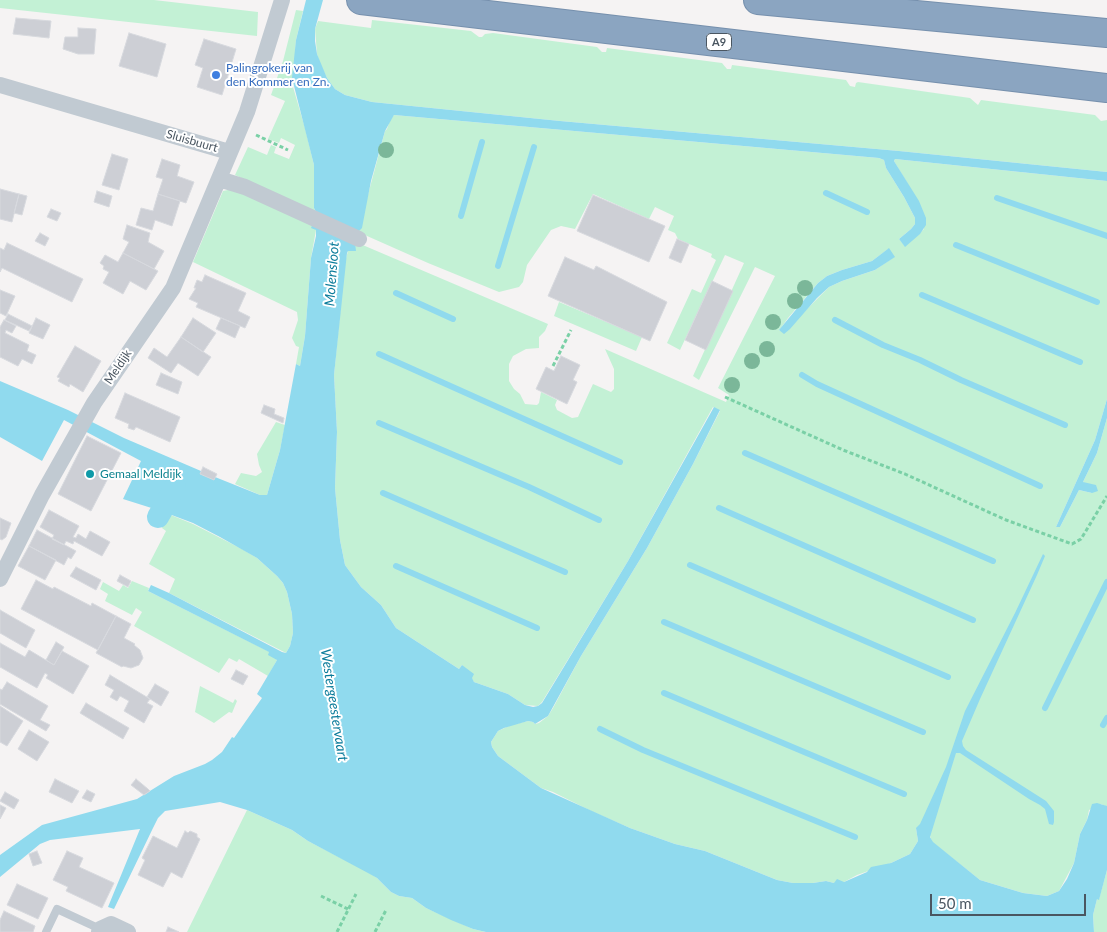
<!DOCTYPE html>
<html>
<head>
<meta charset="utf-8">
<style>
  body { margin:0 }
  #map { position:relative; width:1107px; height:932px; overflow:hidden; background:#f5f3f3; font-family:Lato,sans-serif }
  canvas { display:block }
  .scale { position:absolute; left:930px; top:894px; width:156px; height:22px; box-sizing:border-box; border:2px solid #4a5661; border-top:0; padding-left:6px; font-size:15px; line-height:18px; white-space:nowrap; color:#4a5661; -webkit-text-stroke:4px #fff; paint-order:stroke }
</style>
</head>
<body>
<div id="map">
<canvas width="1107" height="932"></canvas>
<div class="scale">50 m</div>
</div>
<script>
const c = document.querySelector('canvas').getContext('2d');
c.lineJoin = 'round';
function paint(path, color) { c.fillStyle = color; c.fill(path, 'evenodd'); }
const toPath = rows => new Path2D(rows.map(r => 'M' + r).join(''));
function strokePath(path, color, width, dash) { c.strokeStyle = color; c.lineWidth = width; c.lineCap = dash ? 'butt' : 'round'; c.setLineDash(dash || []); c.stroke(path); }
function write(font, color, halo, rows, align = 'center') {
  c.font = font + ' Lato,sans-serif'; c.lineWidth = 4; c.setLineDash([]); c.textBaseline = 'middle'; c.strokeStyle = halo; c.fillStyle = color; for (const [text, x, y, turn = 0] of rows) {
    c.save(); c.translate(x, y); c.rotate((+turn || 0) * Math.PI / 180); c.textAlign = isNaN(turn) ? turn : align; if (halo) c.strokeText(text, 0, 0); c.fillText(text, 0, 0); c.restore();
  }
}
const green = toPath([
  [0,0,154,0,258,12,257,36,0,8],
  [296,10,303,11,296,40,293,87,305,128,314,165,314,208,317,214,235,175,248,147,267,155,271,145,276,147,274,153,289,159,295,145,281,138,279,143,268,139,285,101,271,95,283,61],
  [372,20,471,31,479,37,482,37,485,34,493,33,597,47,602,52,606,52,607,48,722,63,727,69,731,69,732,65,846,80,850,86,855,87,856,83,858,82,970,98,978,105,981,100,1095,115,1101,121,1107,120,1107,172,899,151,560,121,372,102,345,95,335,89,327,78,320,64,317,54,315,29,318,21,371,28],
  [394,115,879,158,884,160,886,168,904,197,915,218,915,224,911,229,899,239,905,246,924,229,909,186,894,161,895,159,1107,181,1107,399,1095,440,1056,527,1060,527,1079,490,1092,493,1083,482,1097,453,1107,418,1107,807,1101,804,1089,810,1087,820,1080,834,1074,863,1059,891,1047,896,1023,893,980,880,932,842,930,836,916,828,918,841,910,854,891,863,857,875,844,882,834,883,826,881,813,883,793,883,777,880,705,851,675,844,630,828,591,811,553,792,541,788,498,756,492,747,491,742,498,731,511,725,528,721,533,722,535,724,539,723,548,716,553,708,581,656,647,548,693,464,720,411,713,407,628,561,542,702,538,706,525,705,508,694,474,682,462,665,459,669,396,628,381,605,361,587,345,565,340,540,335,488,337,432,334,375,345,262,348,251,355,243,358,243,548,324,545,331,539,337,539,348,526,349,513,356,509,364,509,381,514,389,520,394,525,404,537,405,539,403,541,392,557,400,555,405,557,410,572,418,578,417,593,384,611,392,614,389,614,369,605,349,726,402,729,395,718,388,775,276,755,267,699,380,693,376,744,263,725,255,680,350,667,343,692,289,701,293,716,260,711,257,712,254,678,239,675,233,668,230,674,216,655,207,649,219,593,194,575,229,561,226,551,230,527,265,523,282,519,287,499,292,428,263,358,232,385,131,387,129,390,120],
  [888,249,894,257,875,270,842,281,829,287,803,313,779,331,788,318,818,283,827,276,842,270,872,261],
  [228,190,235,190,312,225,316,230,311,258,305,336,300,366,296,364,299,347,296,346,292,338,298,320,297,312,193,262,223,191],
  [559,302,642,337,636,351,554,316],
  [276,422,285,425,280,450,267,495,260,495,235,484,241,473,256,476,262,472,259,465,257,454],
  [166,513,193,524,242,549,257,558,277,576,283,583,287,592,292,614,293,633,290,646,286,653,169,593,175,579,149,564,166,531,162,528],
  [132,581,149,588,148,591,270,652,277,660,268,676,239,659,237,662,229,658,219,673,134,626,142,612,136,608,132,615,105,601,108,594,100,589,103,582,119,591,123,585,128,588],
  [200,686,233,703,235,699,237,701,232,713,229,712,214,723,195,712],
  [247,810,292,830,308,841,368,872,377,878,391,892,399,896,412,898,426,908,473,929,486,932,187,932],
  [1107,870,1107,932,1094,932,1093,915,1097,899,1099,899]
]);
const water = toPath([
  [306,0,323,0,315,29,315,41,317,54,327,78,335,89,345,95,372,102,560,121,899,151,1107,172,1107,181,895,159,894,161,919,201,926,218,926,225,920,234,905,247,899,239,911,229,915,224,915,218,904,197,886,168,884,160,879,158,394,115,385,131,371,181,362,228,358,232,355,243,356,251,348,251,347,253,334,375,337,432,335,488,340,540,345,565,361,587,381,605,396,628,459,669,462,665,474,674,472,678,474,682,508,694,525,705,533,707,538,706,542,703,628,561,714,407,720,410,693,464,647,548,581,656,548,716,535,724,533,722,528,721,504,728,498,731,491,742,492,747,498,756,541,788,630,828,675,844,705,851,777,880,793,883,813,883,826,881,834,883,837,879,844,882,867,872,871,867,891,863,910,854,918,841,916,828,920,824,946,767,965,711,1015,613,1043,554,1045,556,1037,575,980,699,962,741,963,746,966,750,1046,801,1054,811,1054,822,1053,825,1049,824,1045,809,1040,805,1029,799,960,753,956,753,930,837,933,842,980,880,1023,893,1047,896,1059,891,1067,879,1074,863,1080,834,1087,820,1092,804,1097,803,1107,806,1107,870,1099,900,1097,899,1093,915,1094,932,486,932,473,929,451,920,426,908,412,898,399,896,391,892,377,878,368,873,308,841,292,830,247,810,220,802,165,811,158,818,153,828,114,909,108,907,140,829,50,840,40,844,0,877,0,855,42,825,137,799,174,776,205,764,212,760,222,752,232,737,234,738,262,698,257,694,277,660,268,655,269,652,148,591,151,585,169,593,282,652,286,653,290,646,293,633,292,614,287,592,283,583,277,576,257,558,220,537,193,523,161,511,123,499,141,461,64,420,42,461,0,437,0,381,68,410,124,438,215,477,260,495,267,495,280,450,296,364,300,366,305,336,311,258,316,236,316,230,311,228,317,214,314,208,314,165,292,78,296,40],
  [889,248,895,257,875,270,842,281,829,287,817,298,790,329,784,334,779,330,818,283,827,276,842,270,872,261],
  [1107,399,1107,418,1097,453,1083,482,1096,485,1098,491,1092,493,1079,490,1060,527,1056,527,1095,440]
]);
const stream = toPath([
  [826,193,867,212],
  [997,198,1107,236],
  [461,216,482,142],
  [956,245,1097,302],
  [498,266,534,147],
  [396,293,453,319],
  [922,295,1080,362],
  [835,320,883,345,920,360,961,380,1065,425],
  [379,354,620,462],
  [802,375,817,384,1040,486],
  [379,423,529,487,599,520],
  [745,453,993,561],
  [383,493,565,572],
  [719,508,973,620],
  [690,565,948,677],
  [396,566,537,628],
  [664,622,923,732],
  [664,693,904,794],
  [1045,708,1107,582],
  [1103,725,1107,718],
  [600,729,643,750,855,837]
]);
const canal = toPath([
  [158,517,175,487]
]);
const building = toPath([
  [16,18,51,21,49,38,13,34,16,18],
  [78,28,96,29,94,54,78,54,63,49,65,37,78,37,78,28],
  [129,33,166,44,157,77,119,66,129,33],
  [204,39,236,49,222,95,197,87,203,68,195,65,204,39],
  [112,154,128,159,119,190,102,185,112,154],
  [162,159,180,165,177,176,194,182,186,203,158,194,163,179,156,177,162,159],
  [0,189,19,194,12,222,0,219,0,189],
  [97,191,112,196,109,207,94,202,97,191],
  [19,194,27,196,22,215,14,213,19,194],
  [158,194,180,201,172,226,155,220,152,230,136,225,141,208,153,211,158,194],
  [593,195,665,226,649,262,577,231,593,195],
  [51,209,61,213,57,221,47,217,51,209],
  [127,225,150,233,148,242,164,251,154,269,123,253,129,242,123,239,127,225],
  [40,233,49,238,45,246,35,241,40,233],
  [677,239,689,244,681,263,669,258,677,239],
  [7,243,83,279,72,302,2,268,0,272,0,248,4,250,7,243],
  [123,253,158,271,146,290,130,281,123,294,103,283,109,272,103,269,104,266,100,263,105,255,118,262,123,253],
  [565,257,594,270,596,266,667,302,650,341,548,296,565,257],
  [205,275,246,293,238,311,250,317,245,328,196,307,198,303,189,299,196,288,194,288,197,280,202,282,205,275],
  [712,281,733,291,706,350,685,340,712,281],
  [0,290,15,296,6,316,0,313,0,290],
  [8,314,32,326,29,331,5,320,8,314],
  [36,318,50,325,43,339,29,333,36,318],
  [193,318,216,333,203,352,181,337,193,318],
  [221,318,240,326,235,338,216,329,221,318],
  [4,320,16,326,12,333,6,330,5,333,29,345,27,351,36,355,32,364,22,359,18,366,0,357,0,327,4,320],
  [181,337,211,357,198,376,178,363,171,373,148,358,154,348,167,357,181,337],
  [75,346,101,361,83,392,70,384,69,387,58,381,60,378,57,377,75,346],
  [561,356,580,365,573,380,577,382,567,404,536,389,546,367,554,371,561,356],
  [161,373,182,382,178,394,156,385,161,373],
  [125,393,180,417,170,442,136,427,134,430,128,428,129,424,115,418,125,393],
  [264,405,275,409,274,414,284,418,283,423,261,413,264,405],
  [87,436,121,453,91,511,58,494,87,436],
  [203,467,217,474,214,480,200,474,203,467],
  [49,510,79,526,73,537,76,538,78,534,86,539,90,531,110,542,102,556,74,541,73,544,66,541,64,545,52,539,54,535,40,527,49,510],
  [0,518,11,523,6,537,2,540,0,539,0,518],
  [37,530,76,551,71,559,68,557,64,565,29,546,37,530],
  [29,546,56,560,45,580,18,566,29,546],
  [76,567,101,580,96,590,70,576,76,567],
  [120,575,131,581,128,587,117,581,120,575],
  [36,580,53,589,54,587,91,606,92,603,116,616,98,650,21,609,36,580],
  [0,610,35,630,26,648,0,633,0,610],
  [116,616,131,624,124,638,135,644,134,645,140,650,143,658,139,665,131,668,123,666,122,667,96,653,116,616],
  [56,642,64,647,54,665,46,660,56,642],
  [0,643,25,657,29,650,54,665,62,651,89,666,73,694,46,678,48,675,45,673,37,688,0,667,0,643],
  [236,670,248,676,243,685,231,679,236,670],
  [110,675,150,699,147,703,153,706,144,723,124,711,129,701,120,696,117,701,110,697,114,690,105,685,110,675],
  [7,682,48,706,40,720,50,725,46,731,0,704,0,689,2,690,7,682],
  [155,684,169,692,161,706,147,697,155,684],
  [86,703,129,728,123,739,80,713,86,703],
  [0,706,23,721,7,746,0,742,0,706],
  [29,730,49,742,37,761,18,749,29,730],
  [55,779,79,791,72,803,49,792,55,779],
  [136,779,148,789,150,791,144,795,131,785,136,779],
  [87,790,95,794,91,802,82,798,87,790],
  [5,792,19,800,14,809,0,801,5,792],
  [0,805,6,808,0,819,0,805],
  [185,831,188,833,190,831,197,834,197,837,200,839,182,878,171,872,163,887,138,875,145,860,142,858,153,836,177,848,185,831],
  [37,851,42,863,33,866,29,854,37,851],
  [67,851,83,858,79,867,114,883,102,908,66,891,68,887,53,880,67,851],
  [17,884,48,898,38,919,7,905,17,884],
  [4,911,35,926,33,932,0,932,0,920,4,911],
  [168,927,179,932,166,932,168,927]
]);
const path = toPath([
  [256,135,288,150],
  [553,366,571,330],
  [725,397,843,450,905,474,1006,520,1072,544,1081,539,1107,496],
  [321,896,348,909],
  [337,932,356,894],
  [375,932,386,910]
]);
const service = toPath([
  [46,932,57,909,100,929]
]);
const minor = toPath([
  [0,85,229,152],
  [219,179,245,187,359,239],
  [0,579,42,495,94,403,173,288,247,112,282,0],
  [99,932,100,929,111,924,128,932]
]);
const motorway = toPath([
  [361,0,1107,88],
  [758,0,1107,33]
]);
const trees = [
  [386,150],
  [805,288],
  [795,301],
  [773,322],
  [767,349],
  [752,361],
  [732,385]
];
const markers = [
  [216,75,5,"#3f7fe0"],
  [90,474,5,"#0f9aa8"]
];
const shields = [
  [719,42,25]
];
const shieldNames = [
  ["A9",719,42]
];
const shopNames = [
  ["Palingrokerij van",226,68],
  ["den Kommer en Zn.",226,82]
];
const streetNames = [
  ["Sluisbuurt",192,141,16],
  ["Meldijk",118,367,-56]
];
const cultureNames = [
  ["Gemaal Meldijk",100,474]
];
const waterNames = [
  ["Molensloot",332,274,-86],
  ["Westergeestervaart",334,705,81]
];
paint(green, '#c3f1d5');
paint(water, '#90daee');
strokePath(stream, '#90daee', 6);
strokePath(canal, '#90daee', 22);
paint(building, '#cdcfd5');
strokePath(building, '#d7d9de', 1);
strokePath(motorway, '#7690ad', 30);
strokePath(path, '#7ad0a6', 3, [4, 2.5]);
strokePath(service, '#c1cad2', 8);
strokePath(minor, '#c1cad2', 16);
strokePath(motorway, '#8ba5c1', 28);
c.fillStyle = '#7bb799';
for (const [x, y] of trees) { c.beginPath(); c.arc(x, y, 8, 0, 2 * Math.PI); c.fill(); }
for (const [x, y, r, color] of markers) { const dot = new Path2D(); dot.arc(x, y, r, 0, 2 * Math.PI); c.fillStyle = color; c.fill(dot); strokePath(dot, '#fff', 2); }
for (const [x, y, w] of shields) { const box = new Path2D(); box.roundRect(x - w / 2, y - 8.5, w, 17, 4); c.fillStyle = '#fff'; c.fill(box); strokePath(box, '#4a5661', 1); }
write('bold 11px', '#4a5661', null, shieldNames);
write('12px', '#366cbe', '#fff', shopNames, 'left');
write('12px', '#4a5661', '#fff', streetNames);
write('12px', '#0d838f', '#fff', cultureNames, 'left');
write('italic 14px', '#0c7c9b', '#fff', waterNames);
</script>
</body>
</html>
